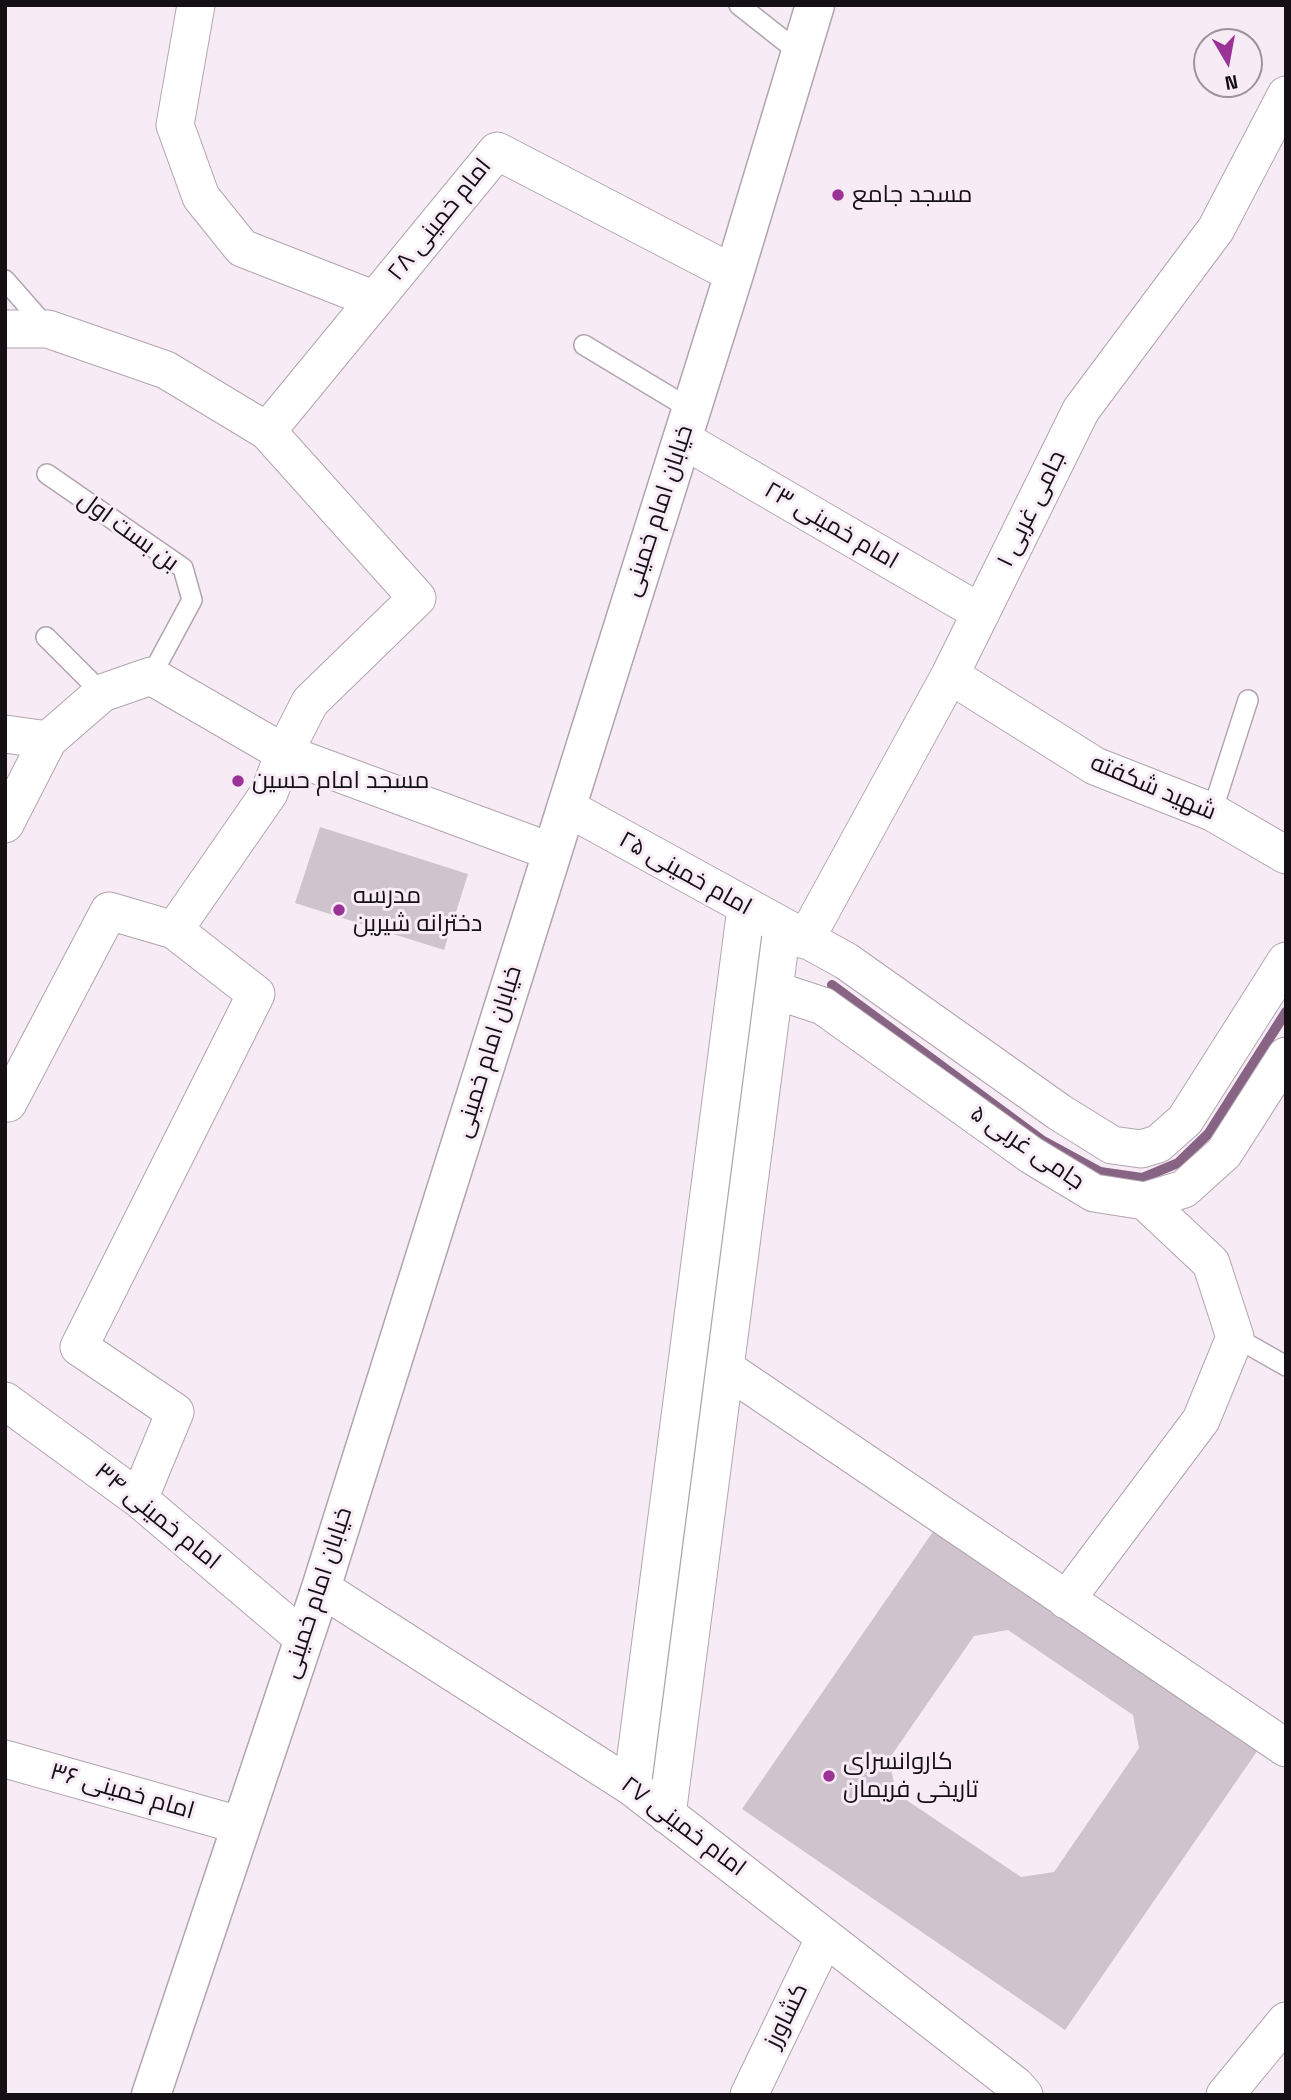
<!DOCTYPE html>
<html>
<head>
<meta charset="utf-8">
<style>
  body { margin:0 }
  #map { position:relative; width:1291px; height:2100px; overflow:hidden; background:#f7ebf6; font-family:"Space Grotesk",sans-serif }
  canvas { display:block }
  .frame { position:absolute; inset:0; border:7px solid #141014; pointer-events:none }
  .north { position:absolute; left:1193px; top:28px; width:70px; height:70px; box-sizing:border-box; background:#f7ebf6; border:2px solid #9c939c; border-radius:50%; rotate:170deg; font-size:19px; font-weight:700; line-height:28px; text-align:center; color:#141014 }
  .north::after { content:''; display:block; margin:auto; width:24px; height:32px; background:#9b3397; clip-path:polygon(50% 0,100% 100%,50% 72%,0 100%) }
</style>
</head>
<body>
<div id="map">
<canvas width="1291" height="2100"></canvas>
<div class="frame"></div>
<div class="north">N</div>
</div>
<script>
const c = document.querySelector('canvas').getContext('2d');
c.lineJoin = 'round';
const toPath = rows => new Path2D(rows.map(r => 'M' + r).join(''));
function strokePath(path, color, width, dash) { c.strokeStyle = color; c.lineWidth = width; c.lineCap = dash ? 'butt' : 'round'; c.setLineDash(dash || []); c.stroke(path); }
function paint(path, color) { c.fillStyle = color; c.fill(path, 'evenodd'); }
function write(font, color, halo, rows, align = 'center') {
  c.font = font + ' "Space Grotesk",Cairo,sans-serif'; c.lineWidth = 6; c.setLineDash([]); c.textBaseline = 'middle'; c.strokeStyle = halo; c.fillStyle = color; for (const [text, x, y, turn = 0] of rows) {
    c.save(); c.translate(x, y); c.rotate((+turn || 0) * Math.PI / 180); c.textAlign = isNaN(turn) ? turn : align; if (halo) c.strokeText(text, 0, 0); c.fillText(text, 0, 0); c.restore();
  }
}
const stream = toPath([
  [832,985,1043,1141,1100,1172,1142,1178,1178,1163,1209,1133,1286,1012]
]);
const building = toPath([
  [320,827,468,874,444,950,295,903],
  [939,1523,1262,1744,1065,2030,742,1809],
  [1008,1630,1133,1715,1139,1748,1054,1872,1021,1877,896,1793,889,1759,974,1636]
]);
const service = toPath([
  [739,5,801,54],
  [5,280,48,329],
  [584,345,692,410],
  [47,474,183,568,192,600,151,676],
  [46,637,102,693],
  [1212,812,1248,700],
  [1235,1337,1286,1366]
]);
const minor = toPath([
  [196,5,175,125,201,197,242,248,375,300],
  [5,329,48,329,166,370,267,431,417,598,310,702,284,753,269,793,174,930],
  [267,431,497,151,734,274],
  [682,439,981,613],
  [950,675,1095,766,1212,812,1286,855],
  [5,734,48,740],
  [566,807,846,961,1059,1112,1112,1145,1141,1149,1158,1144,1185,1120,1286,961],
  [5,824,48,740,102,693,151,676,284,753,552,852],
  [805,940,950,675,1081,410,1216,229,1286,95],
  [774,990,823,1006,1031,1155,1094,1193,1145,1201,1184,1189,1224,1153,1286,1056],
  [8,1103,109,911,174,930,256,994,79,1347,175,1412,139,1499],
  [725,1368,1286,1748],
  [5,1401,139,1499,304,1639],
  [321,1588,632,1787,1015,2085,1024,2095],
  [1066,1600,1201,1420,1235,1337,1211,1263,1145,1201],
  [5,1759,239,1825],
  [632,1787,746,908],
  [667,1815,782,928],
  [749,2095,825,1937],
  [1225,2095,1286,2021]
]);
const tertiary = toPath([
  [151,2095,321,1588,734,274,815,5]
]);
const markers = [
  [838,195,7,"#9b3397"],
  [238,781,7,"#9b3397"],
  [339,910,7,"#9b3397"],
  [829,1776,7,"#9b3397"]
];
const poiNames = [
  ["مسجد جامع",852,195],
  ["مسجد امام حسین",252,781],
  ["مدرسه",353,896],
  ["دخترانه شیرین",353,924],
  ["کاروانسرای",843,1762],
  ["تاریخی فریمان",843,1790]
];
const streetNames = [
  ["امام خمینی ۲۸",440,220,-51],
  ["جامی غربی ۱",1032,509,-64],
  ["خیابان امام خمینی",659,511,-72],
  ["امام خمینی ۲۳",831,526,30],
  ["بن بست اول",128,532,36],
  ["شهید شکفته",1153,788,23],
  ["امام خمینی ۲۵",685,874,29],
  ["خیابان امام خمینی",489,1052,-73],
  ["جامی غربی ۵",1027,1148,34],
  ["امام خمینی ۳۴",157,1517,39],
  ["خیابان امام خمینی",318,1593,-72],
  ["امام خمینی ۳۶",122,1792,16],
  ["امام خمینی ۲۷",683,1827,37],
  ["کشاورز",787,2016,-64]
];
strokePath(stream, '#876384', 10);
paint(building, '#cfc3ce');
strokePath(service, '#b1a5af', 22);
strokePath(minor, '#b1a5af', 39);
strokePath(tertiary, '#b1a5af', 41);
strokePath(service, '#fff', 19);
strokePath(minor, '#fff', 37);
strokePath(tertiary, '#fff', 38);
for (const [x, y, r, color] of markers) { const dot = new Path2D(); dot.arc(x, y, r, 0, 2 * Math.PI); c.fillStyle = color; c.fill(dot); strokePath(dot, '#f7ebf6', 2.5); }
write('24px', '#141014', '#f7ebf6', poiNames, 'left');
write('24px', '#141014', '#f7ebf6', streetNames);
</script>
</body>
</html>
